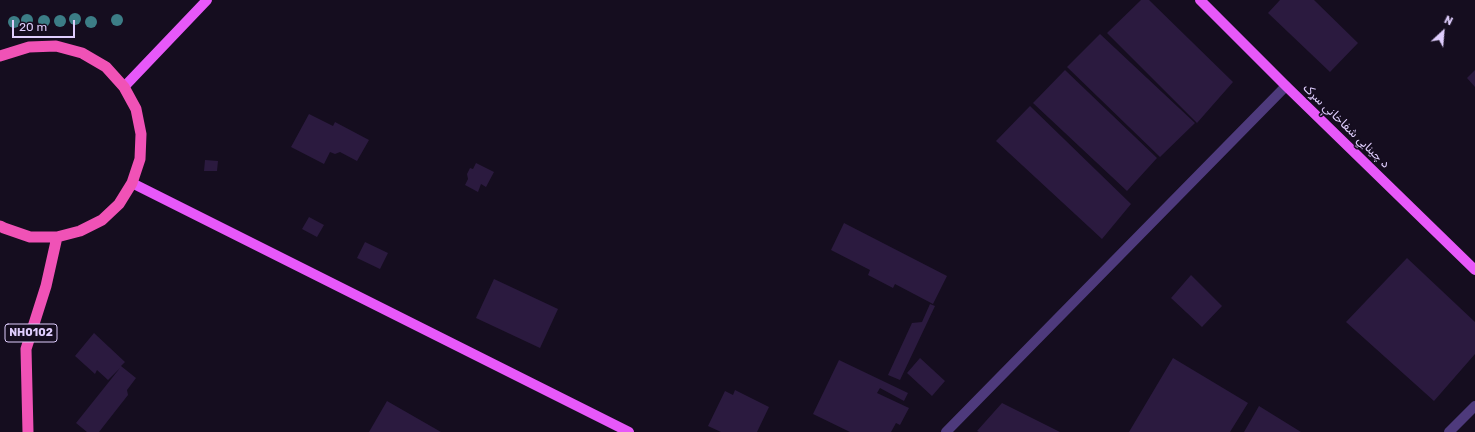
<!DOCTYPE html>
<html>
<head>
<meta charset="utf-8">
<style>
  body { margin:0 }
  #map { position:relative; width:1475px; height:432px; overflow:hidden; background:#150d1f; font-family:Rubik,sans-serif }
  canvas { display:block }
  .north { position:absolute; left:1423px; top:12px; width:40px; height:40px; -webkit-text-stroke:3px #150d1f; paint-order:stroke; rotate:26deg; font-size:11px; font-weight:700; line-height:16px; text-align:center; color:#dfcdfd }
  .north::after { content:''; display:block; margin:auto; width:14px; height:18px; background:#dfcdfd; clip-path:polygon(50% 0,100% 100%,50% 72%,0 100%) }
  .scale { position:absolute; left:12px; top:20px; width:63px; height:18px; box-sizing:border-box; border:2px solid #dfcdfd; border-top:0; padding-left:5px; font-size:12px; line-height:14px; white-space:nowrap; color:#dfcdfd; -webkit-text-stroke:3px #150d1f; paint-order:stroke }
</style>
</head>
<body>
<div id="map">
<canvas width="1475" height="432"></canvas>
<div class="north">N</div>
<div class="scale">20 m</div>
</div>
<script>
const c = document.querySelector('canvas').getContext('2d');
c.lineJoin = 'round';
function paint(path, color) { c.fillStyle = color; c.fill(path, 'evenodd'); }
const toPath = rows => new Path2D(rows.map(r => 'M' + r).join(''));
function strokePath(path, color, width, dash) { c.strokeStyle = color; c.lineWidth = width; c.lineCap = dash ? 'butt' : 'round'; c.setLineDash(dash || []); c.stroke(path); }
function write(font, color, halo, rows, align = 'center') {
  c.font = font + ' Rubik,"Noto Sans Arabic",sans-serif'; c.lineWidth = 3.5; c.setLineDash([]); c.textBaseline = 'middle'; c.strokeStyle = halo; c.fillStyle = color; for (const [text, x, y, turn = 0] of rows) {
    c.save(); c.translate(x, y); c.rotate((+turn || 0) * Math.PI / 180); c.textAlign = isNaN(turn) ? turn : align; if (halo) c.strokeText(text, 0, 0); c.fillText(text, 0, 0); c.restore();
  }
}
const building = toPath([
  [1141,0,1149,0,1233,82,1197,123,1107,33],
  [1280,0,1314,0,1358,43,1330,72,1268,13],
  [1100,34,1195,123,1160,157,1067,67],
  [1065,70,1157,158,1127,191,1033,103],
  [1475,70,1475,87,1467,78],
  [1030,106,1131,204,1102,239,996,141],
  [309,114,333,126,335,122,369,140,357,161,340,152,335,154,330,152,324,164,291,147],
  [205,160,218,161,217,171,204,171],
  [476,163,494,172,486,187,481,184,478,192,465,185,468,179,467,174,470,168,473,169],
  [309,217,324,225,317,237,302,229],
  [844,223,947,276,933,304,895,284,893,288,868,275,870,270,831,250],
  [365,242,388,253,380,269,357,258],
  [1407,258,1475,322,1475,354,1434,401,1346,322],
  [1191,275,1222,306,1202,327,1171,298],
  [494,279,558,309,540,348,476,318],
  [930,304,935,306,900,380,888,375,912,323,922,322],
  [94,333,125,362,121,366,136,378,127,390,128,395,99,432,87,432,76,423,120,368,108,380,97,370,95,374,75,356],
  [920,358,945,381,932,396,907,373],
  [1173,358,1248,403,1230,432,1129,432],
  [839,360,908,393,904,401,880,388,877,393,909,408,900,425,896,423,891,432,850,432,813,414],
  [735,390,769,407,757,432,721,432,708,426,725,391,733,395],
  [387,401,441,432,369,432],
  [1002,403,1060,432,979,432,977,431],
  [1259,406,1301,432,1244,432]
]);
const minor = toPath([
  [946,432,1286,86]
]);
const tertiary = toPath([
  [1449,432,1475,406]
]);
const primary = toPath([
  [1200,0,1286,86,1475,270],
  [124,87,207,0],
  [132,183,629,432]
]);
const trunk = toPath([
  [0,56,29,47,56,46,82,53,106,67,124,87,136,109,141,134,140,159,132,183,119,204,102,220,80,231,57,237,30,237,4,228,0,226],
  [28,432,26,349,46,286,57,237]
]);
const trees = [
  [75,19],
  [27,20],
  [117,20],
  [44,21],
  [60,21],
  [14,22],
  [91,22]
];
const shields = [
  [31,333,52]
];
const shieldNames = [
  ["NH0102",31,333]
];
const streetNames = [
  ["د چينايي شفاخانې سړک",1346,126,44]
];
paint(building, '#2b1a3f');
strokePath(minor, '#4e3a7c', 10);
strokePath(tertiary, '#4e3a7c', 10);
strokePath(primary, '#e758f9', 10);
strokePath(trunk, '#f052b6', 11);
c.fillStyle = '#3c7d86';
for (const [x, y] of trees) { c.beginPath(); c.arc(x, y, 6, 0, 2 * Math.PI); c.fill(); }
for (const [x, y, w] of shields) { const box = new Path2D(); box.roundRect(x - w / 2, y - 9, w, 18, 3); c.fillStyle = '#150d1f'; c.fill(box); strokePath(box, '#dfcdfd', 1); }
write('bold 11px', '#dfcdfd', null, shieldNames);
write('12px', '#dfcdfd', '#150d1f', streetNames);
</script>
</body>
</html>
